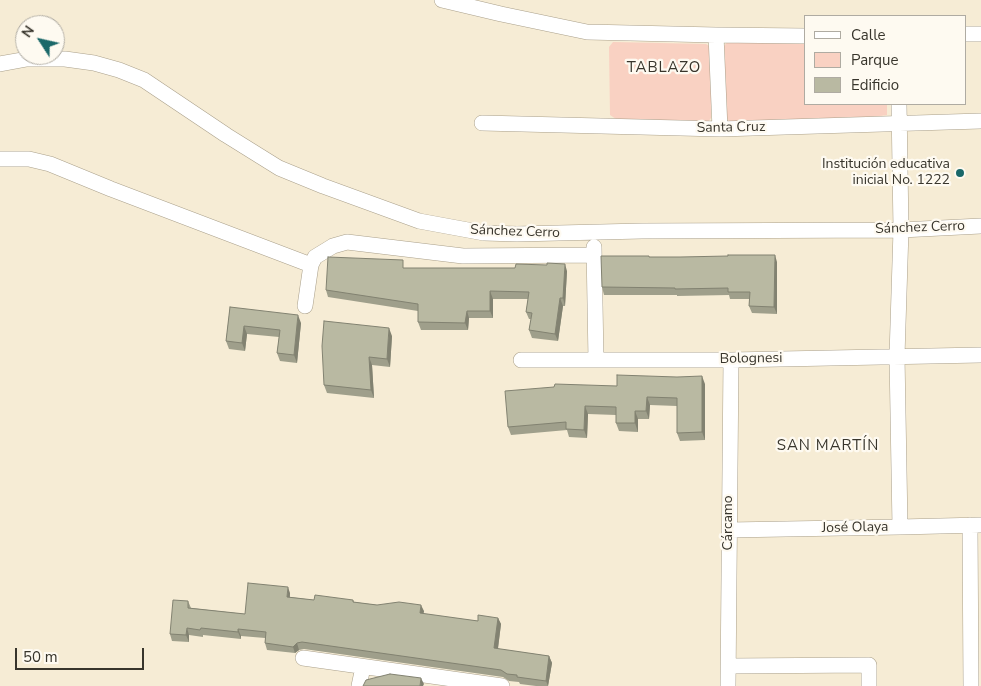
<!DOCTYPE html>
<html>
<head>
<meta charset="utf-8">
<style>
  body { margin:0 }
  #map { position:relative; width:981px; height:686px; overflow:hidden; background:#f6ecd5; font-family:"Nunito Sans",sans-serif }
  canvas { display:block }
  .legend { position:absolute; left:804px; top:15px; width:162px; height:90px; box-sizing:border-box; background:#fefaf1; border:1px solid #afaba2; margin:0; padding:6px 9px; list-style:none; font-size:15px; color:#38352c }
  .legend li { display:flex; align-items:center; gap:10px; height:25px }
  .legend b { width:25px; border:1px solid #afaba2 }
  .north { position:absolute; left:15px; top:15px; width:50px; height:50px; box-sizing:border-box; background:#fefaf1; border:1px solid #afaba2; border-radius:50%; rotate:305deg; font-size:14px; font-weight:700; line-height:20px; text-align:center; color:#38352c }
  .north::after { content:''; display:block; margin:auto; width:18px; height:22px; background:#1a6869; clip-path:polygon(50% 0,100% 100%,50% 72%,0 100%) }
  .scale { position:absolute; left:15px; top:648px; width:129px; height:22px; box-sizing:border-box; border:2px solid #38352c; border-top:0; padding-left:6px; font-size:15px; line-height:18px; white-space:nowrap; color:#38352c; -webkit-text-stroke:4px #fefaf1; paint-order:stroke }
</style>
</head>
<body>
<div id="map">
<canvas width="981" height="686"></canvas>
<ul class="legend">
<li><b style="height:6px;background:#fff"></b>Calle</li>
<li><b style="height:14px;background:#f9d1c2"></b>Parque</li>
<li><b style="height:14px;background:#b9b9a2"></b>Edificio</li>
</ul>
<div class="north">N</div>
<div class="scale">50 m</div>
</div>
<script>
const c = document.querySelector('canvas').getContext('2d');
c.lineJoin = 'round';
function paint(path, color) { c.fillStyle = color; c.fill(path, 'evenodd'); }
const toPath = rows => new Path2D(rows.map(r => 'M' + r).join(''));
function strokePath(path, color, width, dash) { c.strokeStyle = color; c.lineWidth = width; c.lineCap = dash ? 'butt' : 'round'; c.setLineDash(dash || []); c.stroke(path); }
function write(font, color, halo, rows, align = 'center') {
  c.font = font + ' "Nunito Sans",sans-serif'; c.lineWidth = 4.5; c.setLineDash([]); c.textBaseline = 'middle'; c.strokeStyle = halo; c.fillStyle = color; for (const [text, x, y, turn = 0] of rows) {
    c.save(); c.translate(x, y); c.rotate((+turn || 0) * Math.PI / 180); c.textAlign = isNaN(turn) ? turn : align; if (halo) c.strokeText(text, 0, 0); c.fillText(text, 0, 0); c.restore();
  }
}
const green = toPath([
  [728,41,805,41,805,104,887,104,887,115,873,117,730,122,726,118,724,46],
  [613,42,706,44,711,47,711,118,708,122,616,119,610,115,609,47]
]);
const minor = toPath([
  [442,0,501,14,587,32,716,35,805,36],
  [965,34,981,34],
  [716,35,720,129],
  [0,64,27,59,65,59,94,63,119,70,144,80,226,135,279,168,323,186,419,221,484,233,517,234,642,231,901,230,981,226],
  [899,104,901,230,897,356,900,527],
  [482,123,720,129,981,121],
  [0,159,29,159,50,164,111,189,311,265],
  [594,247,596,360],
  [305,306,311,265,315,257,333,246,347,242,463,256,594,255],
  [521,360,731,360,981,355],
  [970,525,971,686],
  [729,530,900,527,981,525],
  [303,658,502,686],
  [729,666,869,665,869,686],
  [359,686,363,667],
  [728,686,731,360]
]);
const wall = toPath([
  [650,257,777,262,777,314,752,313,749,306,749,299,730,299,729,295,677,296,677,295,604,295,602,287],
  [405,268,567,271,565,306,563,306,558,341,532,338,529,330,531,319,529,319,526,312,528,299,493,299,493,318,469,318,468,330,421,330,418,322,418,311,328,297,326,290],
  [230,307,301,323,297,363,280,361,277,353,279,337,247,334,245,351,229,349,226,341],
  [392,336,390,367,372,365,374,398,327,393,324,385],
  [705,384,705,440,680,441,677,433,677,406,650,405,649,419,638,419,638,432,619,431,616,423,616,415,588,414,587,438,569,437,567,430,511,435,508,427,617,386],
  [290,593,290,597,314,600,353,600,354,602,424,611,423,614,478,621,498,618,501,624,498,649,549,656,552,663,548,686,536,686,520,684,519,682,509,681,503,677,304,649,299,650,295,653,267,650,265,643,265,638,241,636,241,639,203,635,203,637,189,635,189,642,172,641,170,634,188,601,191,608,245,614]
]);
const shadedWall = toPath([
  [775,255,777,262,777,314,774,307],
  [565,264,567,271,565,306,563,298],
  [490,291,493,299,493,318,490,311],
  [560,298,563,306,558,341,555,334],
  [467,311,469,318,468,330,465,323],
  [298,315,301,323,297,363,294,355],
  [244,326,247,334,245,351,242,343],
  [389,328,392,336,390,367,387,359],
  [369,357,372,365,374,398,371,390],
  [702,376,705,384,705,440,702,432],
  [647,397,650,405,649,419,646,411],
  [585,406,588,414,587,438,584,430],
  [635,411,638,419,638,432,635,423],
  [288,587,290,593,289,604,287,597],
  [421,605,424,611,422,620,420,613],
  [498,618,501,624,497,655,494,648],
  [187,628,189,635,189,642,186,635],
  [238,629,241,636,241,639,238,632],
  [297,643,299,650,295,653,293,647],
  [549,656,552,663,548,686,546,681],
  [421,678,424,684,423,686,420,686]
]);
const building = toPath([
  [728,255,775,255,774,307,749,306,750,292,728,292,728,288,675,289,675,288,602,287,601,256,649,256,649,257,680,257,728,256,728,255],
  [328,257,403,260,403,268,515,268,516,264,547,265,547,263,565,264,563,298,560,298,555,334,529,330,532,313,526,312,529,292,490,291,490,311,467,311,465,323,418,322,418,304,326,290,328,257],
  [230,307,298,315,294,355,277,353,280,330,244,326,242,343,226,341,230,307],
  [324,321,389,328,387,359,369,357,371,390,324,385,322,346,324,321],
  [617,375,677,377,702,376,702,432,677,433,677,398,647,397,646,411,635,411,635,423,616,423,616,407,585,406,584,430,566,429,566,422,508,427,505,391,554,387,555,384,617,386,617,375],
  [248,583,288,587,287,597,314,600,315,595,353,600,353,602,377,605,399,602,421,605,420,613,478,621,478,615,498,618,494,648,549,656,546,681,517,677,517,675,507,674,501,670,302,642,297,643,293,647,265,643,266,632,238,629,238,632,201,628,200,630,187,628,186,635,170,634,173,600,188,601,188,608,245,614,248,583],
  [390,674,421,678,420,686,363,686,366,680,390,674]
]);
const markers = [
  [960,173,5,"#1a6869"]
];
const streetNames = [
  ["Santa Cruz",731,128,-1],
  ["Sánchez Cerro",920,228,-2],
  ["Sánchez Cerro",515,232,2],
  ["Bolognesi",751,359,-1],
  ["Cárcamo",729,523,-90],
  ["José Olaya",855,528,-1]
];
const poiNames = [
  ["Institución educativa",950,165],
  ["inicial No. 1222",950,181]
];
const neighbourhoodNames = [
  ["TABLAZO",664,68],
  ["SAN MARTÍN",828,446]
];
paint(green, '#f9d1c2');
strokePath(minor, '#aaa08b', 16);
strokePath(minor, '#fff', 15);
paint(wall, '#9f9f8b');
paint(shadedWall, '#828271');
paint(building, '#b9b9a2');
strokePath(building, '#828271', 1);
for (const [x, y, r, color] of markers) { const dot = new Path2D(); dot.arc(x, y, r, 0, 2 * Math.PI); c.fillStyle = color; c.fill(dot); strokePath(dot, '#fefaf1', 2); }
write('14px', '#38352c', '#fefaf1', streetNames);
write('14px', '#38352c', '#fefaf1', poiNames, 'right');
c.letterSpacing = '1px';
write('15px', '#38352c', '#fefaf1', neighbourhoodNames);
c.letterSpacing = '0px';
</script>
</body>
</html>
